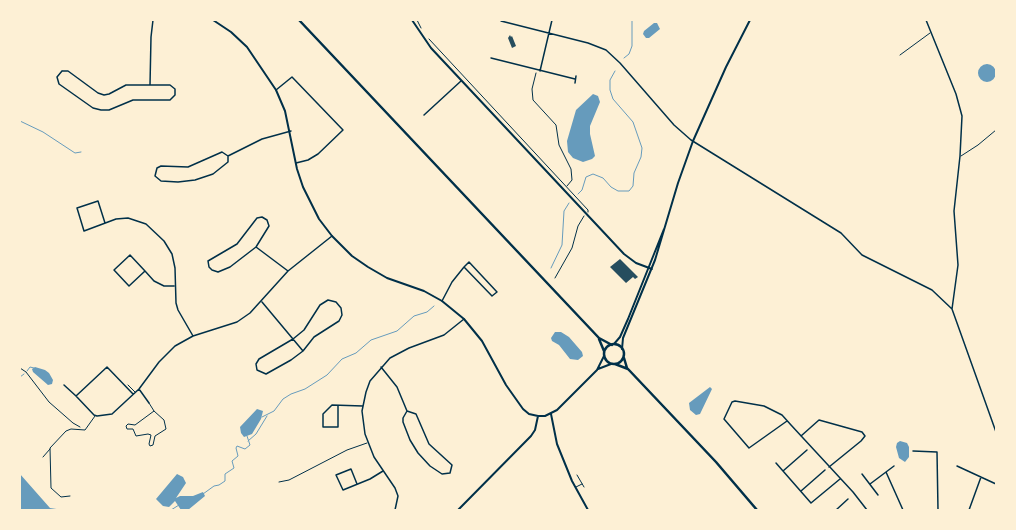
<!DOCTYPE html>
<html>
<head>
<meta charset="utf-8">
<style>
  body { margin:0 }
  #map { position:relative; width:1016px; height:530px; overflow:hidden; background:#fdf0d5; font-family:"Sofia Sans Condensed",sans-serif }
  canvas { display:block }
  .frame { position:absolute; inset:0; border:21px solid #fdf0d5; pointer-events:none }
</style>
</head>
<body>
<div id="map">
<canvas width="1016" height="530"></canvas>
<div class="frame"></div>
</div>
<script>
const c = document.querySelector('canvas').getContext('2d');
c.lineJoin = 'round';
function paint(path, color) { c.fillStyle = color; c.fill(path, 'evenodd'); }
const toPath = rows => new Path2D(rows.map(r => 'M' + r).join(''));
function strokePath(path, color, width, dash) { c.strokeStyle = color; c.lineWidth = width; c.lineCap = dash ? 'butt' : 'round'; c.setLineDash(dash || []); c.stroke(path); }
const water = toPath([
  [654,23,657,23,660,29,649,38,646,38,643,34,644,31],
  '978 73a9 9 0 1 1 18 0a9 9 0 1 1-18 0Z',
  [593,94,598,96,600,102,590,126,590,134,595,156,592,159,583,162,573,158,568,152,567,141,576,110],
  [555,332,561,332,569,337,582,352,583,356,578,360,570,359,559,345,552,341,551,338],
  [35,367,45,370,49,373,53,380,52,384,48,385,33,372,32,369],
  [710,387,712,389,700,414,696,415,690,410,689,403],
  [257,409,263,411,261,419,252,434,244,437,241,433,240,427],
  [900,441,907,443,909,447,909,457,905,462,899,458,896,447,897,443],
  [20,474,50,508,63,510,20,510],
  [177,474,183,477,186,483,176,498,180,496,193,496,203,492,205,496,188,510,181,510,175,501,169,507,163,506,156,499]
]);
const stream = toPath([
  [624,58,629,54,632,46,632,20],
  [20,121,43,132,75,153,81,152],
  [578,194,582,190,586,177,593,174,603,178,611,187,618,191,629,191,633,186,634,173,641,157,642,148,633,122,613,99,610,90,610,80,615,71],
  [551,268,562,245,564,211,569,203],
  [27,371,30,367,34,368],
  [20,377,24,374],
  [262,417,274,411,283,399,291,394,305,389,327,375,342,359,356,353,371,340,397,331,414,316,427,312,434,306],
  [248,441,256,434,267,416],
  [203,494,214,486,219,485,225,481,225,474,234,468,232,461,238,456,236,448,237,446,245,449,250,445,247,436],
  [171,510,179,505]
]);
const building = toPath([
  [510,35,511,37,512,36,516,46,512,48,508,38],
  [620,259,638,277,635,279,633,277,626,283,610,267]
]);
const path = toPath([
  [417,20,421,28],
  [429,39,588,210,588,212],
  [536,73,532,89,533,100,556,125,559,145,571,169,572,180,567,186],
  [555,278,572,248,578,226,584,216],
  [20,368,26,372,49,402,73,423,80,427]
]);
const service = toPath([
  [900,55,930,33],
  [961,156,978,145,996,130],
  [128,385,135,392],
  [149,403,154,411,135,425,128,424,126,426,127,429,133,429,136,436,148,434,151,435,149,444,150,446,153,445,155,436,166,429,164,420,154,411],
  [43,457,50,449],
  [577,475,584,487],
  [279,482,289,480,347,450,367,443],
  [576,487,582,484],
  [70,496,61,497,51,488,50,448,66,431,71,429,85,430,95,416]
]);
const minor = toPath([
  [926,20,956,94,962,116,960,156,954,211,958,265,952,309,996,432],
  [501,21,588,43,606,50,620,63,674,125,691,140,841,233,862,255,932,290,952,309],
  [491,58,575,79],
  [62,71,68,71,98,93,104,95,109,94,126,85,170,85,175,89,175,95,170,100,133,100,109,110,101,110,93,108,59,84,57,77,62,71],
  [540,71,552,20],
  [575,83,576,76],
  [150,85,151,37,153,20],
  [276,90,292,77,343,130,318,154,308,160,296,163],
  [424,115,461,81],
  [222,152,228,156,228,162,213,174,195,180,178,182,161,181,155,176,157,168,161,166,188,167,222,152],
  [228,156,262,139,291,131],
  [262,217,267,220,269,226,256,247,230,267,218,272,212,270,209,267,208,261,237,244,257,218,262,217],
  [105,223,98,201,77,208,84,231,116,219,128,218,146,224,164,241,172,254,175,268,176,303,178,310,193,336],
  [256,247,288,271],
  [145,271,129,286,114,270,130,255,145,271,154,281,164,286,174,286],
  [328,300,336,302,341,308,342,315,339,321,314,337,303,351,291,360,266,374,257,370,256,364,259,359,293,339,304,330,320,305,328,300],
  [442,301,452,282,464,267,469,262,497,292,492,296,464,267],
  [262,302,303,351],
  [381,367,397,387,407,411,416,414,429,444,452,465,450,473,442,474,430,466,418,453,410,440,403,422,403,418,407,411],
  [64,385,76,396,107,367,133,394],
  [139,389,149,403],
  [76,396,94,415,97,416,112,414,139,389,159,362,175,346,193,336,237,322,250,313,288,271,332,236],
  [338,406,338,427,323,427,323,414,332,405,363,406],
  [787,421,749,448,724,419,732,402,735,401,764,406,782,415,791,425,853,492,867,510],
  [801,436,819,420,862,432,865,436,861,441,829,467],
  [913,451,937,452,938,510],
  [776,463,811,503,840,479],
  [957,466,996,484],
  [783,471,807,450],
  [886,472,894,466],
  [862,474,878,495],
  [357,484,351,469,336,475,343,490,370,479,383,471],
  [870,484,886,472,903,510],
  [801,491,825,470],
  [395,510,398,496,395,488,374,457,365,434,362,411,366,392,370,381,390,358,409,348,444,335,464,319],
  [836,510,848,499],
  [969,510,981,477]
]);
const tertiary = toPath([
  [213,20,231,32,247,47,276,90,285,111,297,169,303,187,319,219,332,236,352,256,368,267,387,278,424,291,442,301,464,319,482,341,506,385,523,409,529,414,538,416,545,416,557,410,597,370,604,356],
  [412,20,431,48,624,254,636,263,652,269],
  [614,344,620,337,628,319,664,229],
  [622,349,623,338,655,260,678,183,693,141,726,67,750,20],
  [598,369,611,364],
  [551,414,557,444,572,481,588,510],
  [458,510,531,436,535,430,538,416]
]);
const primary = toPath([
  [299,20,599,338,612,345],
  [599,339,604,351],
  '604 354a10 10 0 1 1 20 0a10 10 0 1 1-20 0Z',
  [624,358,627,368],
  [615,364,628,369,716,462,757,510]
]);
paint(water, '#669bbc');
strokePath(stream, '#669bbc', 1);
paint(building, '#264d5e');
strokePath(path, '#003049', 1);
strokePath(service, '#003049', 1);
strokePath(minor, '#003049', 1.5);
strokePath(tertiary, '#003049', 2);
strokePath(primary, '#003049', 2.5);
</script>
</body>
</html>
